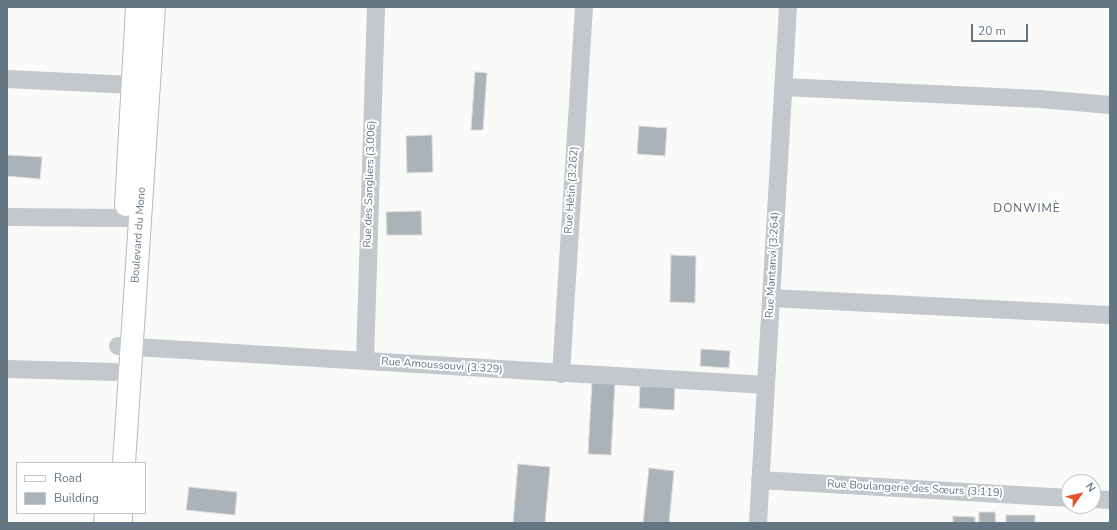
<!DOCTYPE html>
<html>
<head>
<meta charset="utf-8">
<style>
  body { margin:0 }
  #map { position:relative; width:1117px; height:530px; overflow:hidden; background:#fafaf8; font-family:"Nunito Sans",sans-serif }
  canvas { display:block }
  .frame { position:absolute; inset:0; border:8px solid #657683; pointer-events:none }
  .legend { position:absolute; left:16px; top:462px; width:130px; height:52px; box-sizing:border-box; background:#fff; border:1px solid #c1c8cd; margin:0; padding:5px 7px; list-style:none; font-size:12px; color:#657683 }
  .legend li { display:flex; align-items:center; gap:8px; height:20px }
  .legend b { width:20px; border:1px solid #c1c8cd }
  .north { position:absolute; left:1061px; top:474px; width:40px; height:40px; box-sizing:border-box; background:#fff; border:1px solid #c1c8cd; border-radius:50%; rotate:56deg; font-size:11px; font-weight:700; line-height:16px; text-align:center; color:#657683 }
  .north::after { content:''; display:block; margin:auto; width:14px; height:18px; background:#e4572e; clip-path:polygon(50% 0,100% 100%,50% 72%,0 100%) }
  .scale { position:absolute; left:971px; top:24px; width:57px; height:18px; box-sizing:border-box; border:2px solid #657683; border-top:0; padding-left:5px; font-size:12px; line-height:14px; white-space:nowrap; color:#657683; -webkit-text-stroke:3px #fff; paint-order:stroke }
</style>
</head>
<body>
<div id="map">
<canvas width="1117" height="530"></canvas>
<div class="frame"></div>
<ul class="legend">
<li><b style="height:5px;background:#fff"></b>Road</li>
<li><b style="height:11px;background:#aab3b9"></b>Building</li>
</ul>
<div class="north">N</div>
<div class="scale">20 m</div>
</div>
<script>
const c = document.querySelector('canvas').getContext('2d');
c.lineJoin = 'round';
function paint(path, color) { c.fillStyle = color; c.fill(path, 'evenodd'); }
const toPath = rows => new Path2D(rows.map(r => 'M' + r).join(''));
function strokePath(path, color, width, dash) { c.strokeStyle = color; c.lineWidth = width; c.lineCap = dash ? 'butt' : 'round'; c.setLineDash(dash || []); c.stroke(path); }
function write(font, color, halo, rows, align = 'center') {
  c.font = font + ' "Nunito Sans",sans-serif'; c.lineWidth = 4; c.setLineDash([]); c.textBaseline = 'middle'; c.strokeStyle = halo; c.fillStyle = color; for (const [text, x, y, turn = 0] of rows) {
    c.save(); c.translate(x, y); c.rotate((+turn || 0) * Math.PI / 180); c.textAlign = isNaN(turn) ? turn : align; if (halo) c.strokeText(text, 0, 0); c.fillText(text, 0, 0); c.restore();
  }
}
const building = toPath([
  [475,72,487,73,483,130,471,130,475,72],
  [639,126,667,128,665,156,637,154,639,126],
  [432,135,433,172,407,173,406,136,432,135],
  [7,155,42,157,40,179,7,176,7,155],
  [421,211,422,235,387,235,386,212,421,211],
  [671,255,696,256,695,303,670,302,671,255],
  [701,349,730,351,729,368,700,366,701,349],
  [592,381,615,383,611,455,588,454,592,381],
  [640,386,675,387,674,410,639,408,640,386],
  [518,464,550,467,545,523,513,523,518,464],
  [649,468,674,471,669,523,643,523,649,468],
  [189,487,237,492,235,515,186,510,189,487],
  [979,512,995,512,996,523,979,523,979,512],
  [1006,515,1035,515,1035,523,1006,523,1006,515],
  [953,516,975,517,975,523,953,523,953,516]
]);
const street = toPath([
  [7,79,133,85],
  [783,87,1040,99,1110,105],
  [7,217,125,218],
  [771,298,1110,315],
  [118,346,766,385],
  [365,361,376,7],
  [7,369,115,372],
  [561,374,584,7],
  [760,480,1069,498],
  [1093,499,1110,500],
  [758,523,788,7]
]);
const primary = toPath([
  [126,205,137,7],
  [124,463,154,7],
  [105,523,106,513],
  [121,523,121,513]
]);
const streetNames = [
  ["Rue des Sangliers (3.006)",370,184,-88],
  ["Rue Hêtin (3.262)",572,190,-86],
  ["Boulevard du Mono",139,235,-86],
  ["Rue Mantanvi (3.264)",773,265,-87],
  ["Rue Amoussouvi (3.329)",442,366,4],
  ["Rue Boulangerie des Sœurs (3.119)",915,489,3]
];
const neighbourhoodNames = [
  ["DONWIMÈ",1027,209]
];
paint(building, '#aab3b9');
strokePath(building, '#dcdcda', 1);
strokePath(primary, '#b5babe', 24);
strokePath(street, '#c3c8cc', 18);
strokePath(primary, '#fff', 22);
write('11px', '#657683', '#fff', streetNames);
c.letterSpacing = '1px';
write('12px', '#57646e', '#fff', neighbourhoodNames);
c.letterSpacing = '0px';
</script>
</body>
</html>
